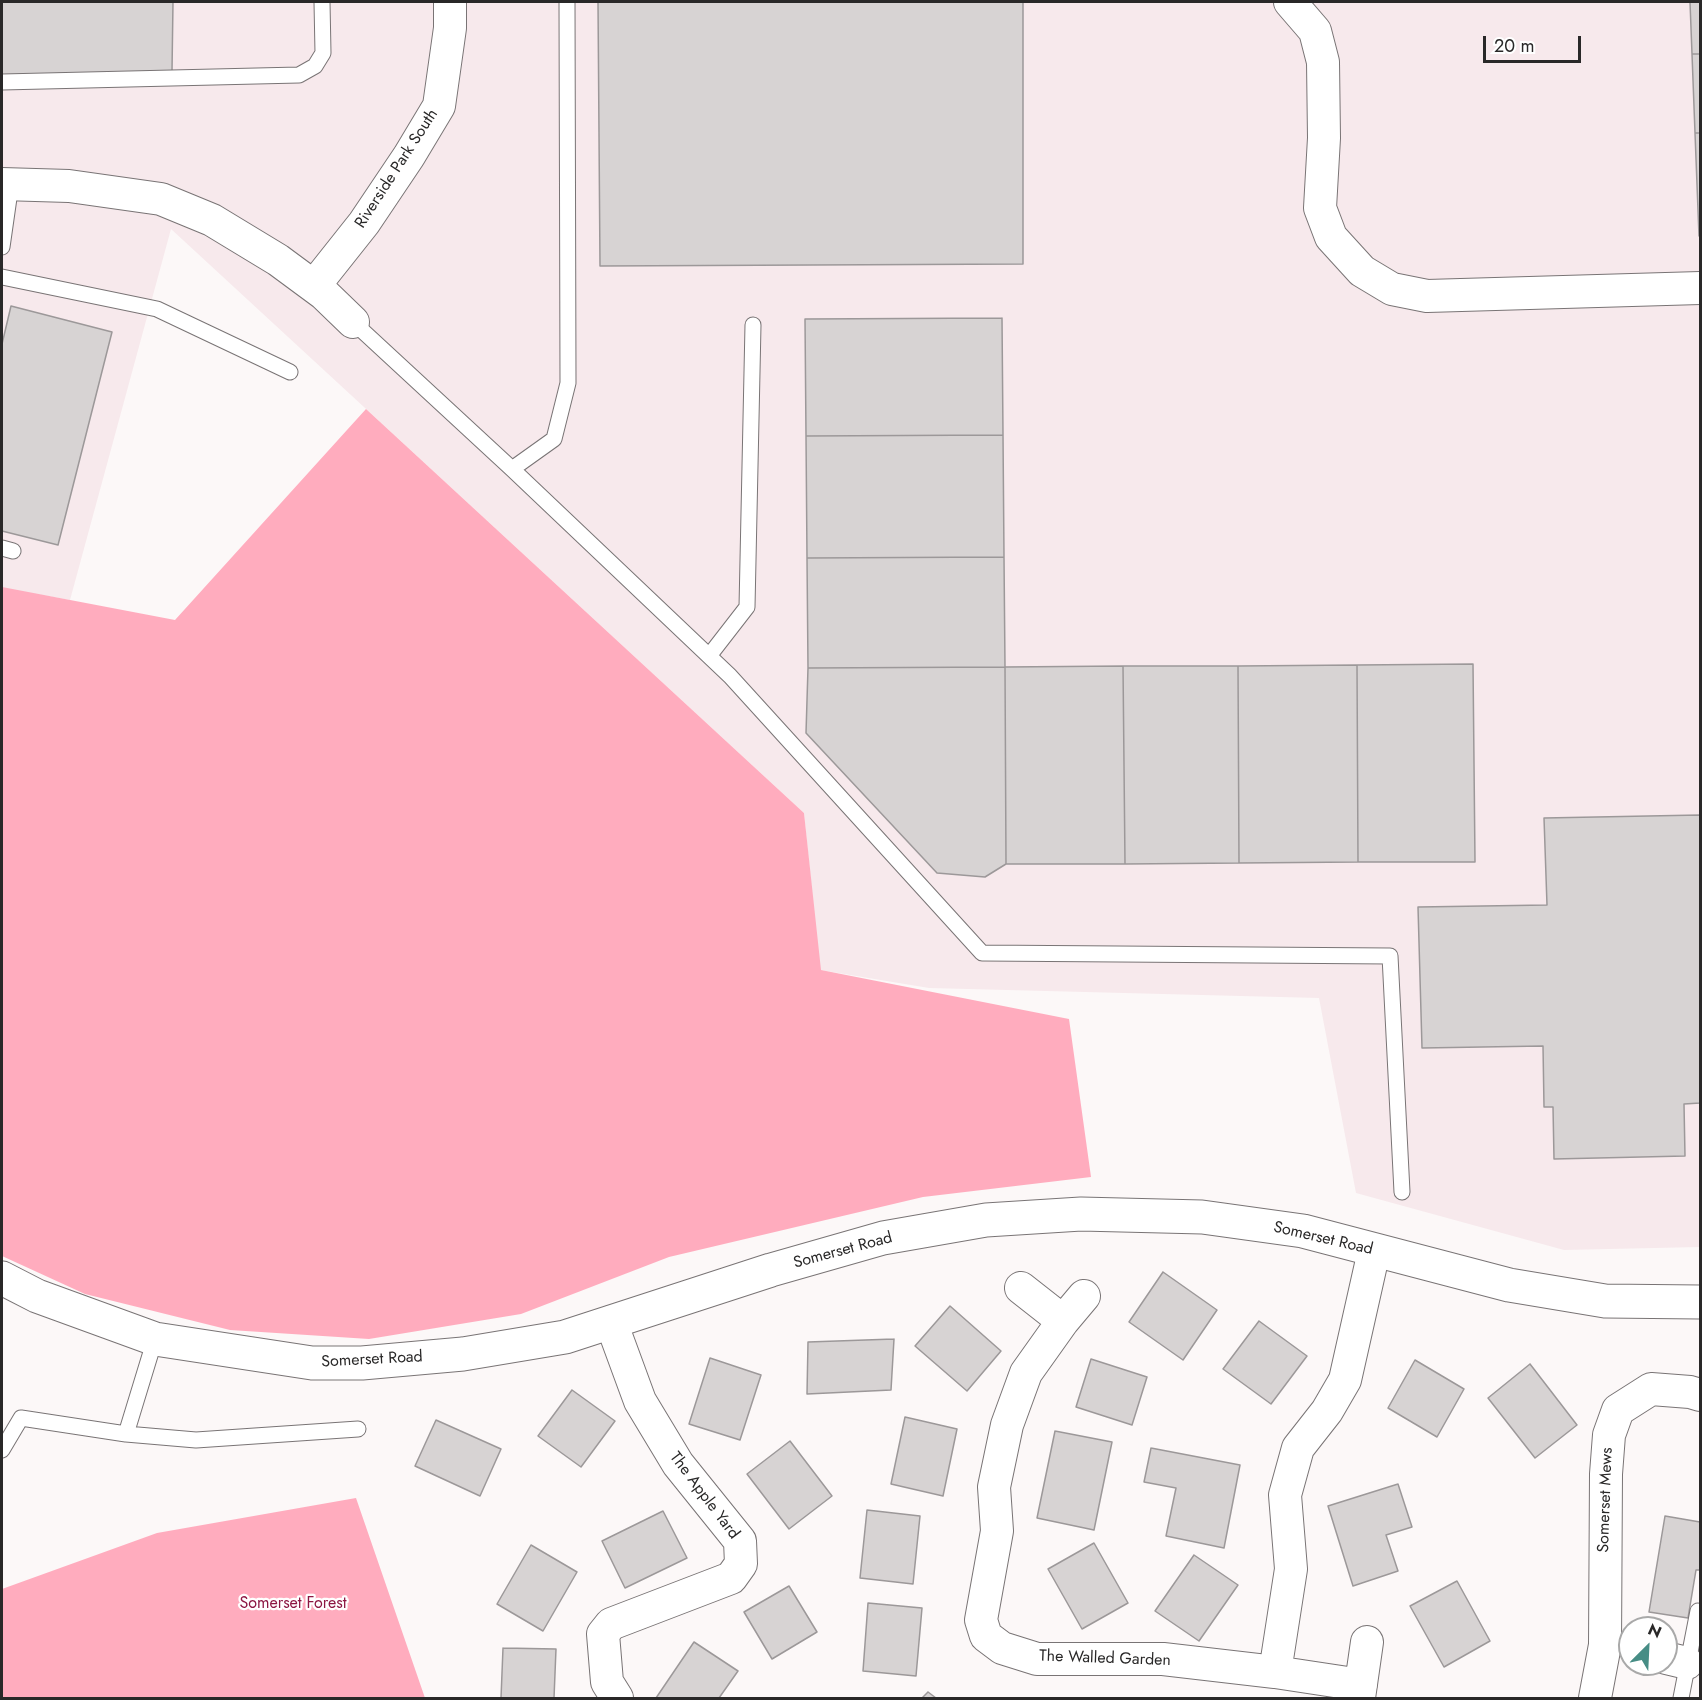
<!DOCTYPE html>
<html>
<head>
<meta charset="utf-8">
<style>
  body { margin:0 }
  #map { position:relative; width:1702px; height:1700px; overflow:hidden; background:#fcf8f8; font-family:Jost,sans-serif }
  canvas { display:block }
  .frame { position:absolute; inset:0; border:3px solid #292828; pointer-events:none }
  .north { position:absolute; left:1618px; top:1616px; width:60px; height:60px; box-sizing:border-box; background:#fff; border:2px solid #a9a9a9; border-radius:50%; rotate:24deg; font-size:16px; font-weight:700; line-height:24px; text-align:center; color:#292828 }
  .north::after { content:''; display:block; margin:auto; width:21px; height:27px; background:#478d85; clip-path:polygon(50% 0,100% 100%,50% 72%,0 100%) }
  .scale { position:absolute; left:1483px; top:36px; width:98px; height:27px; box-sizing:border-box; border:3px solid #292828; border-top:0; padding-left:8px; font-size:18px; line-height:21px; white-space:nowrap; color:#292828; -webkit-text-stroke:4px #fff; paint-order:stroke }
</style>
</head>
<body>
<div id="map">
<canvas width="1702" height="1700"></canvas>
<div class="frame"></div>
<div class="north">N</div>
<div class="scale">20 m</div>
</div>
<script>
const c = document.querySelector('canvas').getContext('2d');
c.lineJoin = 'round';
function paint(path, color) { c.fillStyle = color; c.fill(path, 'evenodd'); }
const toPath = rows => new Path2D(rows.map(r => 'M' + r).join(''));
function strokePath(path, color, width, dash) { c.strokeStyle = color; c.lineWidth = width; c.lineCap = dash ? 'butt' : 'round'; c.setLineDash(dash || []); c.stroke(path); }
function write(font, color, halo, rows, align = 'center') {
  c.font = font + ' Jost,sans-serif'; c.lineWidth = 4.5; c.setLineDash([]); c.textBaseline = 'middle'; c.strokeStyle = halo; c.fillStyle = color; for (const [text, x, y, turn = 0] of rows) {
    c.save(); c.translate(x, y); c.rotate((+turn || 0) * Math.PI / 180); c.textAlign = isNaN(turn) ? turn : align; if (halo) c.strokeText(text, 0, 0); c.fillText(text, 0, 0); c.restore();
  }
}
const built = toPath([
  [2,2,1700,2,1700,1247,1564,1250,1356,1193,1319,998,929,988,820,970,804,813,171,229,70,600,2,588]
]);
const forest = toPath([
  [366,409,804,813,821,970,1069,1019,1091,1177,923,1197,669,1257,521,1314,369,1339,230,1330,85,1294,2,1256,2,587,175,620],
  [356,1498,425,1698,2,1698,2,1589,157,1533]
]);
const building = toPath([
  [2,2,173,2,172,71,2,75,2,2],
  [598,2,1023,2,1023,264,600,266,598,2],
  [1690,2,1700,2,1700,54,1692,54,1690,2],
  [1692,54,1700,54,1700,133,1695,133,1692,54],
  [1695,133,1700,133,1700,236,1699,236,1695,133],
  [11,306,112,332,58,545,2,531,2,344,11,306],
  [1002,318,1003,435,806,436,805,319,1002,318],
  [1003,435,1004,557,807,558,806,436,1003,435],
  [1004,557,1005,667,808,668,807,558,1004,557],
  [1473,664,1475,862,1358,862,1357,665,1473,664],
  [1357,665,1358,862,1239,863,1238,666,1357,665],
  [1123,666,1125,864,1006,864,1005,667,1123,666],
  [1123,666,1238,666,1239,863,1125,864,1123,666],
  [1005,667,1006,864,985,877,937,873,806,733,808,668,1005,667],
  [1700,815,1700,1103,1684,1104,1685,1156,1554,1159,1553,1107,1544,1107,1543,1046,1422,1048,1418,907,1547,905,1544,818,1700,815],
  [1163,1272,1217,1310,1183,1360,1129,1322,1163,1272],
  [950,1306,1001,1351,967,1391,915,1346,950,1306],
  [1259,1321,1307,1356,1271,1404,1223,1369,1259,1321],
  [894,1339,891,1390,807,1394,808,1342,894,1339],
  [710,1358,761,1375,740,1440,689,1424,710,1358],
  [1091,1359,1147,1377,1132,1425,1076,1407,1091,1359],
  [1415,1360,1464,1389,1437,1437,1388,1408,1415,1360],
  [1530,1364,1577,1425,1535,1458,1488,1398,1530,1364],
  [572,1390,615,1421,581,1467,538,1436,572,1390],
  [905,1417,957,1429,943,1496,891,1484,905,1417],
  [436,1420,501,1449,480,1496,415,1466,436,1420],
  [1055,1431,1112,1442,1094,1530,1037,1518,1055,1431],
  [790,1441,832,1496,789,1529,747,1474,790,1441],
  [1151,1448,1240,1465,1224,1548,1166,1536,1176,1488,1144,1482,1151,1448],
  [1398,1484,1412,1527,1386,1535,1398,1571,1353,1586,1328,1506,1398,1484],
  [867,1510,920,1516,913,1584,860,1578,867,1510],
  [663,1511,687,1558,625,1588,602,1541,663,1511],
  [1665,1516,1700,1522,1700,1570,1696,1570,1688,1618,1649,1612,1665,1516],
  [1094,1543,1128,1603,1082,1629,1048,1569,1094,1543],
  [531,1545,577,1572,543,1631,497,1604,531,1545],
  [1194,1555,1238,1585,1199,1641,1155,1611,1194,1555],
  [1457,1581,1490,1641,1444,1667,1410,1606,1457,1581],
  [789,1586,817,1632,772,1659,744,1612,789,1586],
  [868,1603,922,1608,916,1676,863,1671,868,1603],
  [694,1642,738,1671,719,1698,656,1698,694,1642],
  [503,1648,556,1649,554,1698,501,1698,503,1648],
  [928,1692,936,1698,922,1698,928,1692]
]);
const service = toPath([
  [2,82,299,75,315,66,323,53,322,2],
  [2,247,11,184],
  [2,277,157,309,290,372],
  [353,322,512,469,730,676,982,953,1390,956,1402,1192],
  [512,469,554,439,568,383,567,2],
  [2,548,13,551],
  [709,656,747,607,753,325],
  [126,1434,155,1339],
  [2,1450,21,1418,126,1434,196,1440,358,1429],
  [1681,1698,1698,1611]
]);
const minor = toPath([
  [1290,2,1315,31,1323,62,1324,138,1320,208,1331,237,1362,271,1392,289,1427,296,1700,288],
  [2,184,69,186,161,199,212,220,278,260,324,294,353,322],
  [314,286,364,223,409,156,439,106,450,28,450,2],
  [1021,1288,1063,1321],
  [1084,1296,1063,1321,1026,1373,1007,1425,994,1487,997,1531,981,1620,986,1636,1002,1648,1037,1659,1163,1659,1275,1672,1361,1685],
  [611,1322,640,1401,678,1464,740,1541,741,1564,731,1578,611,1624,603,1634,607,1682,617,1698],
  [1666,1658,1687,1663],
  [1275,1672,1291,1569,1285,1495,1298,1448,1327,1411,1345,1380,1374,1251],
  [1359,1698,1367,1642],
  [1595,1698,1605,1645,1606,1474,1609,1435,1618,1410,1651,1389,1690,1392,1700,1395]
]);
const tertiary = toPath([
  [2,1278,37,1296,155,1339,312,1363,362,1363,463,1354,565,1337,771,1270,883,1238,986,1220,1081,1214,1202,1217,1303,1231,1509,1285,1605,1301,1700,1302]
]);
const streetNames = [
  ["Riverside Park South",397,169,-57],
  ["Somerset Road",1323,1239,13],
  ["Somerset Road",843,1251,-15],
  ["Somerset Road",372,1360,-3],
  ["The Apple Yard",704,1496,53],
  ["Somerset Mews",1606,1500,-88],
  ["The Walled Garden",1105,1659,2]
];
const parkNames = [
  ["Somerset Forest",293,1604]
];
paint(built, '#f7e9ec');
paint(forest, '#ffacbe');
paint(building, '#d7d3d3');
strokePath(building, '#9c9899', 1.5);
strokePath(service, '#797475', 17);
strokePath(minor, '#797475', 34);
strokePath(tertiary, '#797475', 35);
strokePath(service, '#fff', 15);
strokePath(minor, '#fff', 32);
strokePath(tertiary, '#fff', 33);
write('16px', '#292828', '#fff', streetNames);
write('16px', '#8c1642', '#fff', parkNames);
</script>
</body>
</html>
